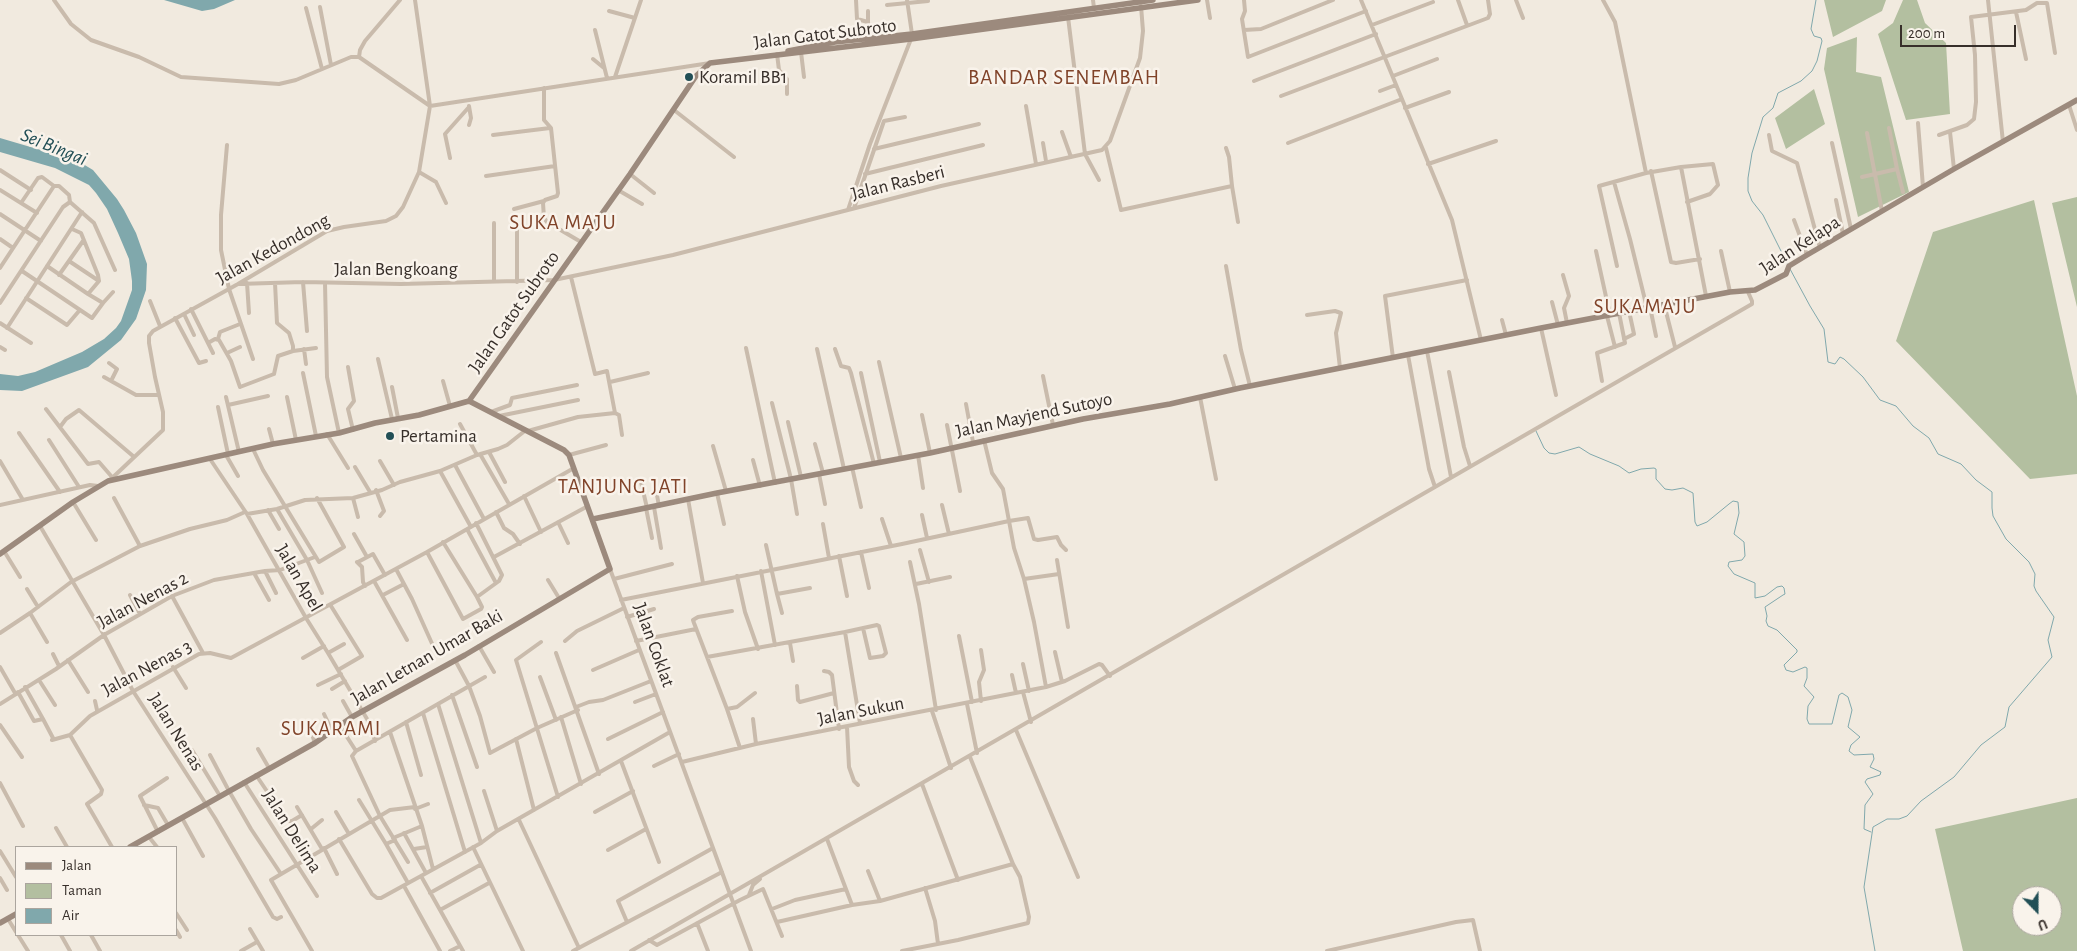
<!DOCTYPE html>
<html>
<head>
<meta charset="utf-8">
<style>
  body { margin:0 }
  #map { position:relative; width:2077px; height:951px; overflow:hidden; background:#f1eadf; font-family:"Alegreya Sans",sans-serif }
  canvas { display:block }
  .legend { position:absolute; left:15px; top:846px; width:162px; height:90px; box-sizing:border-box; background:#f9f3eb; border:1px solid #aba59e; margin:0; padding:6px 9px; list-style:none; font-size:15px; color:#372f2a }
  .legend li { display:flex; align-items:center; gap:10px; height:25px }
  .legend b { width:25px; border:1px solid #aba59e }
  .north { position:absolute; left:2012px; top:886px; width:50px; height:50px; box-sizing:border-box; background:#f9f3eb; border:1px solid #aba59e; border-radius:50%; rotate:158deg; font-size:14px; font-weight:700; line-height:20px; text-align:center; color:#372f2a }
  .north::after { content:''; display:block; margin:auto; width:18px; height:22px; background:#224f56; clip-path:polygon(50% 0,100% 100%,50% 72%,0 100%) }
  .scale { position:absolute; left:1900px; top:25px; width:116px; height:22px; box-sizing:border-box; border:2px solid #372f2a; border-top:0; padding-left:6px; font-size:15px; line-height:18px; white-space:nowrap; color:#372f2a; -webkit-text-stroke:4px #f9f3eb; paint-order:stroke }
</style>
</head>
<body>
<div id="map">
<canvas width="2077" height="951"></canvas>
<ul class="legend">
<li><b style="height:6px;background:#9c8a7d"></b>Jalan</li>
<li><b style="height:14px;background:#b3bfa0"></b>Taman</li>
<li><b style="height:14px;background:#80a8ac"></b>Air</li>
</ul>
<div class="north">U</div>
<div class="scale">200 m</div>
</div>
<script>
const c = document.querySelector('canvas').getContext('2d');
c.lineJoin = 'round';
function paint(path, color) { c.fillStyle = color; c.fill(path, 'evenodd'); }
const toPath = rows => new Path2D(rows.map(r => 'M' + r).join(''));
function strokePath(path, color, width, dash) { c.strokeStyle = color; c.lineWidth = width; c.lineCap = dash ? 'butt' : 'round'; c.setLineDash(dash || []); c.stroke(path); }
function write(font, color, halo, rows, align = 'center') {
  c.font = font + ' "Alegreya Sans",sans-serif'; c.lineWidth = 5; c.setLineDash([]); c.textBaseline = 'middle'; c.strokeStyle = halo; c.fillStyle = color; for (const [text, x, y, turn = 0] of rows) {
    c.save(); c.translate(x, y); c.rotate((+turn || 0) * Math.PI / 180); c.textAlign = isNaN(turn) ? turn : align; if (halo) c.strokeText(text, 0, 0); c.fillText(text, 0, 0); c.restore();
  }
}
const green = toPath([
  [1824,0,1886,0,1882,11,1833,37],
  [1903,0,1917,0,1925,23,1946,43,1950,114,1906,120,1878,34,1893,23],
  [1857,37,1856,72,1881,77,1909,192,1858,217,1824,69,1827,48],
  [1814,89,1825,124,1786,149,1775,118],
  [2077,197,2077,307,2052,203],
  [2034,200,2077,396,2077,474,2030,479,1896,341,1933,232],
  [2077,798,2077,951,1963,951,1935,829],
  [2022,896,2052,896,2052,926,2022,926]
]);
const water = toPath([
  [164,0,235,0,214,9,202,11],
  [0,138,78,161,93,170,117,199,124,210,136,233,147,264,146,290,136,319,121,340,88,367,22,391,0,390,0,374,18,376,35,372,82,352,104,339,116,328,121,321,132,290,132,281,129,259,118,233,107,209,96,193,89,185,55,168,0,152]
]);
const stream = toPath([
  [1787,263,1763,215,1752,201,1748,191,1748,178,1752,153,1763,117,1773,108,1778,93,1801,81,1812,71,1817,61,1822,41,1821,38,1814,36,1811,29,1816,0],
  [1790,269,1810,306,1824,329,1828,362,1835,364,1840,357,1844,359,1863,377,1880,400,1896,406,1913,426,1929,438,1938,454,1961,464,1976,480,1992,492,1992,508,1993,516,2006,539,2029,562,2035,574,2034,586,2036,591,2054,617,2048,640,2052,657,2009,707,2005,727,1981,745,1954,777,1921,801,1907,816,1899,819,1887,819,1873,827,1864,887,1875,951],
  [1536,431,1544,448,1549,453,1555,454,1579,447,1590,454,1619,466,1629,473,1641,469,1654,468,1656,469,1656,479,1665,489,1672,490,1683,488,1693,493,1695,522,1697,526,1707,522,1729,504,1733,501,1738,502,1739,513,1734,534,1744,542,1745,556,1742,560,1729,562,1728,566,1734,574,1755,583,1755,598,1765,596,1777,587,1782,586,1784,588,1785,594,1783,595,1765,607,1767,616,1766,621,1768,626,1777,630,1797,650,1797,652,1784,665,1786,670,1793,672,1805,667,1807,668,1807,678,1804,686,1814,697,1808,706,1807,719,1809,724,1832,724,1839,695,1842,693,1848,697,1852,710,1848,727,1860,737,1851,745,1849,751,1854,755,1873,754,1874,759,1870,767,1881,772,1880,775,1867,779,1865,782,1873,794,1865,805,1864,829,1871,832]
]);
const street = toPath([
  [54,0,71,24,91,40,139,57,181,77,279,84,296,80,351,57,359,57,430,106,710,63],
  [856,0,857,19,868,22,870,38],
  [1093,0,1094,8],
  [1207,0,1210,18],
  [1244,0,1245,11,1242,19,1248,57,1366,11],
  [1361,0,1452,220,1481,340],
  [1458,0,1467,25],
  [1516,0,1523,18],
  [1603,0,1615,22,1646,173],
  [1988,0,2003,142],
  [887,5,928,1],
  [320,7,331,65],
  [306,8,322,69],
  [609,11,635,18],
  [868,11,868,22],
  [2016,12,2026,59],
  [1068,17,1085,154,1099,180],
  [1372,25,1433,2],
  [595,30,607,78],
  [1244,30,1261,29,1333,0],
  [801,52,804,77],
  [777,54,779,70,787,79,787,94],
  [359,57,360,50,365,41,400,0],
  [593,59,604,68],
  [1393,76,1437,59],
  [615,77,641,0],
  [1254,81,1376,34],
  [544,88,544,120,551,128,558,193,557,196,545,200,543,203,544,218,547,222,581,242],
  [1380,91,1396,85],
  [1281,96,1488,18,1490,14,1488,0],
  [2069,105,2077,130],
  [469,106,471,118,469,125],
  [1026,106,1036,164],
  [1405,108,1449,92],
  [674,110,734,157],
  [1918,123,1923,187],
  [1889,128,1897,169],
  [1062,132,1071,157],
  [1950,132,1954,169],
  [1867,133,1882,211],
  [493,135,550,128],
  [1769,135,1772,151,1797,163,1820,248],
  [1939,135,1967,125,1974,119,1976,102,1975,55,1971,17,2026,10,2037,3,2047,3,2055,53],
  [1043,143,1046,161],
  [1288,143,1402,99],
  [1832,143,1851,229],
  [227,145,221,215,221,250,229,289,253,359],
  [1106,148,1121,210,1232,186,1229,157,1226,148],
  [874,149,979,124],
  [450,158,445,134,469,107],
  [1428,164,1496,141],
  [1681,167,1713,164,1718,185,1710,194,1687,202],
  [0,170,31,190],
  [1651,171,1671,262,1676,263,1700,259],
  [419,172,436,182,446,203],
  [630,174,654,193],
  [865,174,983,145],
  [486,176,555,166],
  [1862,177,1897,169,1903,192],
  [1614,182,1630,239,1647,308],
  [1232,186,1238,222],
  [0,190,37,213],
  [618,190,642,204],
  [1836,200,1843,234],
  [21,203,38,178,42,177,54,186,59,186,69,195,70,202,94,223,115,270],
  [854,208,884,121,905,117],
  [514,209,544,201],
  [848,210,870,144,911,39,912,34,907,0],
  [0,214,41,241],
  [1794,220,1807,255],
  [494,223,494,282],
  [0,239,13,248],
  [1802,240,1817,234],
  [1596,251,1610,315],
  [1721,251,1730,292],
  [69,261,99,281],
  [47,266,88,294],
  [1226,266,1241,350,1250,386],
  [1617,266,1599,186,1646,173,1681,167,1706,296],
  [0,268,54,186],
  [22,271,92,318,103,303,88,294,99,281,98,275,81,233,72,229],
  [59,275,83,241],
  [1563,275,1569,296,1564,308,1567,323],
  [571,277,595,374,607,371,615,413],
  [303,282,307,331],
  [517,282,517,223],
  [247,283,249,313],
  [325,283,327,377,339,433],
  [238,284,303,282,401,284,554,280,673,255,941,186,1102,150,1110,141,1140,58,1143,31,1141,6],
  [26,298,67,325,79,311],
  [150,301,160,326],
  [1552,302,1558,325],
  [0,303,63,207,70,202],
  [103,303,113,292],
  [1664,304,1675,347],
  [1650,307,1656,336],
  [191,309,213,353],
  [184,314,194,335],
  [1307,315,1335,311,1341,313,1336,333,1340,368],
  [1607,316,1615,347],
  [175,318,199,363,206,361],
  [1502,320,1506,335],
  [0,323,31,343],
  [7,328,82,212],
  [1541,328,1556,395],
  [218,339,220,332,240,324],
  [1624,339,1634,334,1629,311],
  [208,343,215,339,219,340,231,361,240,387,274,374,278,356,293,351,293,346,289,333,277,323,275,283],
  [0,347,5,350],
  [746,348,775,483],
  [304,349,306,364],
  [817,349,844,469],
  [835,349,841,366,849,368,851,373,874,464],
  [293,351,316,348],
  [1427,351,1451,477],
  [227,353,240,347],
  [1408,355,1429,469,1435,487],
  [1225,356,1235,389],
  [1393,358,1385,296,1467,280],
  [378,359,392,419],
  [879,362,901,458],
  [109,363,117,369,111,381],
  [348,367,354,401,348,409,353,430],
  [1449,372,1464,447,1470,466],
  [303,373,316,436],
  [861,373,880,462],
  [1043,376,1053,425],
  [104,377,136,395,158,395],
  [443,381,450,406],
  [1602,381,1597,353,1625,343,1619,313],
  [610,382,648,373],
  [392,387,398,418],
  [226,397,239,452],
  [287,397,296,440],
  [1200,397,1216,479],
  [772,403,791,479,797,514],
  [966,404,973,442],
  [228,405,268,396],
  [218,407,228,454],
  [46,409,88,464,99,462,112,477],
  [491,412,510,405,512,398,577,385],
  [922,415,930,453],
  [499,416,578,400],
  [788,422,801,477],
  [460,424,477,455],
  [947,425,960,491],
  [60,427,66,419,79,410,133,456],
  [269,429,273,444],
  [528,431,578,417,615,413,619,415,622,435],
  [19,433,60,492],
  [327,434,348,468],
  [49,440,79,487],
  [815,444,823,473],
  [713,446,726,491],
  [253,449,263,470,319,562,344,547,317,498],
  [489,452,505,482],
  [480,454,509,504],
  [226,455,238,476],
  [569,455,606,445],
  [918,455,923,488],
  [210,459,247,514,306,618,328,653,370,724,375,741],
  [753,460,760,486],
  [0,461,23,500],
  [380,461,394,485],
  [455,465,484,519],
  [355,467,370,492],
  [852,467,861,507],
  [440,471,471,527],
  [819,474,825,504],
  [110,480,163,430,163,412,155,377,149,343,149,336,153,331,238,284,327,231,344,227,386,221,396,216,403,207,419,172,430,106,415,0],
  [641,482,647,508],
  [376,490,384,511,380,516],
  [656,490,659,506],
  [717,493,724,524],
  [524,496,541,532],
  [114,498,140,546],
  [353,498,358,517],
  [688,499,703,583],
  [73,502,96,540],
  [0,505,90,485,98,486],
  [942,505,949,534],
  [654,507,661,548],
  [646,508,652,538],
  [277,509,307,560,322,593],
  [268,510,279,529],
  [496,512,504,528,513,534,520,544],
  [247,514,277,509,305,500,353,498,382,490,400,482,440,471,477,455,498,449,507,445,526,430],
  [922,515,927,538],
  [882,519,891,546],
  [558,522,568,543],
  [823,524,829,558],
  [40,526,104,635,133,691,215,818,273,917,277,919,281,917],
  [467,529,496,583],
  [354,534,367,557],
  [443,542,477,597,499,581,502,575,476,523],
  [766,545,777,594,810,588],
  [920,550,929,582],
  [4,551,20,577],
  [427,552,463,619,481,609,482,607,477,597],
  [861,552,869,588],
  [839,556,847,596],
  [494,557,588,506],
  [1057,560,1068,627],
  [357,562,362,567,363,582,365,586],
  [358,562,373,554,385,575],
  [910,562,919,604,936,710],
  [396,569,412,599,434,648],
  [610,569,751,951],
  [265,571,276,593],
  [761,571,775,645],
  [254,573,269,600],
  [737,576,745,612,758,649],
  [614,579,672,564],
  [1024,579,1059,574],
  [548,580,559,598],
  [374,581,407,640],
  [916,584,950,577],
  [27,589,38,607],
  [777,594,782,613],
  [130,595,140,614],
  [383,595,404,584],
  [172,596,203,653],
  [621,600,902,544,1009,521,1003,489,992,473,984,440],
  [331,606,362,656,338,670],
  [732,611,698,617,693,620,694,623,727,709,737,707,755,693],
  [30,613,47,642],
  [627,617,654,609],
  [0,633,30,613,71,582,140,546,190,529,227,520,245,512],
  [959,636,972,702],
  [565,641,577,631,624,608],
  [636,641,696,629],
  [541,642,516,660,558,797],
  [790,643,793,661],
  [479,646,494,672],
  [1055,652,1062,682],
  [328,653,344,644],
  [556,653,599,774],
  [53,654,59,666],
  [707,657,845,632],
  [303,658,324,646],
  [68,660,88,692],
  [455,660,469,686,480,716,490,753,537,728,578,710],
  [1023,664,1029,691],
  [0,667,15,693],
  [173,667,186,688],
  [593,670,639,650],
  [824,671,829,672,832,675,839,729],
  [1012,675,1016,693],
  [540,677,556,720],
  [39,680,55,705],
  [318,685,341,674],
  [797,686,798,700,800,702,834,693],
  [25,687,43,719],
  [1046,687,1034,622,1024,579,1014,548,1009,521,1028,518,1034,539,1038,540,1057,537,1061,545,1066,550],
  [332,689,345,681],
  [18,692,34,721,43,719,53,738,52,740,70,735],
  [1023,692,1031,722],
  [452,695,477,767],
  [95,701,97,710],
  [343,701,352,717],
  [981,701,979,682,984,670,981,650],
  [635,702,656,694],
  [0,704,56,669,104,635,172,596,214,580,265,571,280,570,315,557],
  [438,704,481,843],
  [967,704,977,753],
  [576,707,589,702,603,700,651,681],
  [727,709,740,748],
  [932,711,951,768],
  [423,713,465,852],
  [324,714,332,731],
  [561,717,581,784],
  [753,719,756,744],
  [406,722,421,775],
  [860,723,845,632,877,625,879,626,886,653,883,656,870,658,863,628],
  [0,725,22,757],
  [309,726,315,743],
  [340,726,356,751],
  [847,727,849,767,854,781,858,785],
  [1016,730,1078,877],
  [390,732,422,826,433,869],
  [516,739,534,810],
  [608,739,663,712],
  [258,749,269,768],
  [192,750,220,796],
  [210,755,229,791],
  [621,761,659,862],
  [682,762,756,744,1046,687,1065,681,1099,664,1102,665,1110,676],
  [654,766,679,754],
  [256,775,287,821,292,821,302,815],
  [244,782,317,896],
  [0,783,23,826],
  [922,784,958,880],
  [229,791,251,829,281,874],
  [484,791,497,831],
  [359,800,386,844,395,840],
  [144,805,158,808,168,825],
  [297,807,322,849],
  [415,809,428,804],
  [336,812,349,834],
  [595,812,633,791],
  [182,818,203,856],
  [519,820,579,948],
  [56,828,67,847],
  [311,829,322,820],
  [158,832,140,796,167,778],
  [404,833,426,873],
  [149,837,157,847],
  [393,838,422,826],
  [339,839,372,894,377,898,381,898,481,843,497,831,670,732],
  [827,839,852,905,880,901,1013,864,970,757],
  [386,844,408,883],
  [112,847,87,804,101,794,102,790,70,735,90,716,199,654,210,653,231,658,427,552,574,468],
  [473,847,523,951],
  [324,848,337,874],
  [414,849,427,847],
  [608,850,646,829],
  [0,851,16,877],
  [408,862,380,816,352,756,356,751,485,677],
  [868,871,880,901],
  [421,876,463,951],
  [0,878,7,890],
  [404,886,440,951],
  [925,888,935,921,938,944],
  [430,893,480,865],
  [749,895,753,885,760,879],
  [772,909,795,900,846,889],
  [440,910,489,883],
  [176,913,187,930],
  [8,919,16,932],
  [627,922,618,901,713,848],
  [777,922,852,905],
  [697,923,708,951],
  [250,929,263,951],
  [176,930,180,937],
  [18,935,28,951],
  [61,935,70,951],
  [91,935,100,951],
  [649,940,657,945,740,900,763,889,782,936],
  [241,951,257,942],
  [312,951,271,880,390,810,415,807],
  [450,951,460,946],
  [573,951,722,872],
  [631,951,1752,304,1752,301,1748,292],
  [902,951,958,940,1028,923,1029,917,1020,877,1013,864],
  [1327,951,1456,922,1473,920,1480,951]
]);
const secondary = toPath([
  [788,51,835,42,912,34,1153,0],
  [593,519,717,493,930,453,1083,419,1170,404,1240,388,1541,328,1730,292,1755,290,1786,274,1789,266,1807,255,1954,169,2077,100],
  [0,554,73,502,108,481,273,444,339,433,375,423,419,415,469,401,630,174,696,76,710,63,911,39,1198,0],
  [130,847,315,743,352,717,465,655,610,569,569,455,564,450,469,401],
  [0,923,16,914]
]);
const markers = [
  [689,77,5,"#224f56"],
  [390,436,5,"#224f56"]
];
const streetNames = [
  ["Jalan Gatot Subroto",825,34,-7],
  ["Jalan Rasberi",898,183,-14],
  ["Jalan Kelapa",1800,245,-33],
  ["Jalan Kedondong",273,249,-29],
  ["Jalan Bengkoang",396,269],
  ["Jalan Gatot Subroto",514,312,-55],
  ["Jalan Mayjend Sutoyo",1034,415,-12],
  ["Jalan Apel",299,578,60],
  ["Jalan Nenas 2",143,600,-28],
  ["Jalan Coklat",654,645,70],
  ["Jalan Letnan Umar Baki",427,657,-30],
  ["Jalan Nenas 3",147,668,-28],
  ["Jalan Sukun",861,711,-11],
  ["Jalan Nenas",176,732,58],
  ["Jalan Delima",292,831,58]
];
const poiNames = [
  ["Koramil BB1",699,77],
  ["Pertamina",400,436]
];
const waterNames = [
  ["Sei Bingai",54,147,22]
];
const quarterNames = [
  ["BANDAR SENEMBAH",1064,78],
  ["SUKA MAJU",563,223],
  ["SUKAMAJU",1645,307],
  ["TANJUNG JATI",623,487],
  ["SUKARAMI",331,729]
];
paint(green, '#b3bfa0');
paint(water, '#80a8ac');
strokePath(stream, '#80a8ac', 1);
strokePath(street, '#c9bbac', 4);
strokePath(secondary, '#9c8a7d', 5.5);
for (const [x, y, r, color] of markers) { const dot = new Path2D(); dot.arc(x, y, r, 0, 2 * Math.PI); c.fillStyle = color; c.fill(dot); strokePath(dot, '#f9f3eb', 2); }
write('19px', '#372f2a', '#f9f3eb', streetNames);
write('19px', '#372f2a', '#f9f3eb', poiNames, 'left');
write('italic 20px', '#224f56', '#f9f3eb', waterNames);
c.letterSpacing = '1px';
write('21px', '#804329', '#f9f3eb', quarterNames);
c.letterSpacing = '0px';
</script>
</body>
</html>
